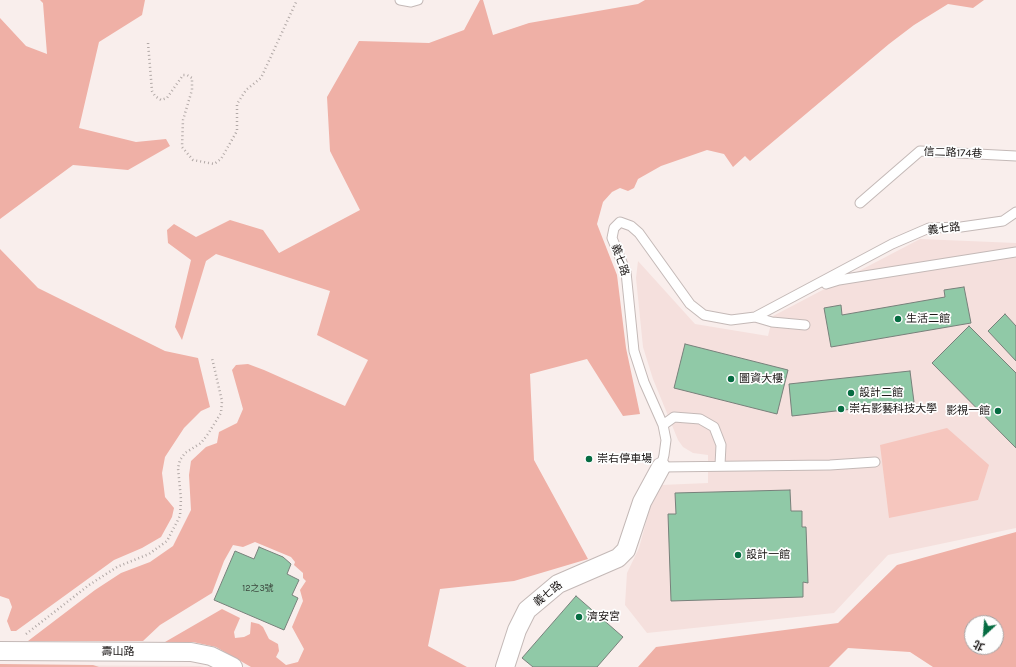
<!DOCTYPE html>
<html>
<head>
<meta charset="utf-8">
<style>
  body { margin:0 }
  #map { position:relative; width:1016px; height:667px; overflow:hidden; background:#f9eeec; font-family:Karla,"Noto Sans TC",sans-serif }
  canvas { display:block }
  .north { position:absolute; left:964px; top:615px; width:40px; height:40px; box-sizing:border-box; background:#fefefe; border:1px solid #a4a2a2; border-radius:50%; rotate:206deg; font-size:11px; font-weight:700; line-height:16px; text-align:center; color:#1c1817 }
  .north::after { content:''; display:block; margin:auto; width:14px; height:18px; background:#066c42; clip-path:polygon(50% 0,100% 100%,50% 72%,0 100%) }
</style>
</head>
<body>
<div id="map">
<canvas width="1016" height="667"></canvas>
<div class="north">北</div>
</div>
<script>
const c = document.querySelector('canvas').getContext('2d');
c.lineJoin = 'round';
function paint(path, color) { c.fillStyle = color; c.fill(path, 'evenodd'); }
const toPath = rows => new Path2D(rows.map(r => 'M' + r).join(''));
function strokePath(path, color, width, dash) { c.strokeStyle = color; c.lineWidth = width; c.lineCap = dash ? 'butt' : 'round'; c.setLineDash(dash || []); c.stroke(path); }
function write(font, color, halo, rows, align = 'center') {
  c.font = font + ' Karla,"Noto Sans TC",sans-serif'; c.lineWidth = 3.5; c.setLineDash([]); c.textBaseline = 'middle'; c.strokeStyle = halo; c.fillStyle = color; for (const [text, x, y, turn = 0] of rows) {
    c.save(); c.translate(x, y); c.rotate((+turn || 0) * Math.PI / 180); c.textAlign = isNaN(turn) ? turn : align; if (halo) c.strokeText(text, 0, 0); c.fillText(text, 0, 0); c.restore();
  }
}
const built = toPath([
  [920,239,1016,243,1016,528,888,555,834,613,647,633,625,605,627,573,639,548,652,500,661,485,708,483,708,455,693,453,683,447,678,440,653,379,643,347,636,278,638,261,695,324,768,336,773,316],
  [0,665,200,666,204,667,0,667]
]);
const green = toPath([
  [947,428,989,465,978,500,889,518,880,445]
]);
const forest = toPath([
  [40,0,145,0,142,15,99,42,79,128,136,142,166,139,170,146,128,170,73,165,0,219,0,18,26,46,47,54,43,3],
  [480,0,483,0,493,35,529,23,638,4,645,0,984,0,973,8,948,4,914,25,889,44,750,161,745,156,733,167,724,154,707,150,661,166,638,179,634,188,628,191,620,188,612,192,603,202,597,224,617,275,626,348,640,414,623,416,587,359,530,374,534,460,588,559,514,581,440,589,428,646,467,667,251,667,216,647,193,642,165,642,222,609,240,618,234,632,235,638,244,637,250,634,251,622,259,624,263,627,269,639,278,644,279,651,276,657,286,665,298,662,304,649,292,627,303,601,300,590,306,581,303,578,303,573,294,565,295,562,291,557,255,542,243,547,233,545,224,561,212,593,160,625,143,641,28,641,95,590,121,573,150,562,173,546,191,510,189,475,191,461,206,447,217,443,219,432,237,423,243,409,232,370,236,365,248,364,264,370,345,406,368,360,317,335,330,291,216,254,206,261,182,340,175,327,191,260,168,243,167,230,174,224,196,237,230,220,263,230,279,253,360,210,330,151,327,97,359,41,429,43,464,30],
  [0,249,38,288,165,351,198,358,210,407,201,411,184,428,165,457,162,473,165,497,174,508,172,517,161,537,142,548,114,560,16,631,11,631,7,621,12,607,9,599,0,596],
  [1016,532,1016,667,933,667,910,652,848,648,829,667,638,667,656,647,838,623,897,565],
  [972,623,996,623,996,647,972,647],
  [0,664,93,665,99,667,0,667]
]);
const building = toPath([
  [964,287,971,323,831,347,824,308,841,305,842,315,945,297,944,290,964,287],
  [1005,314,1016,326,1016,361,988,331,1005,314],
  [969,326,1016,373,1016,448,932,363,969,326],
  [685,344,788,370,777,414,674,388,685,344],
  [910,371,914,402,792,416,789,384,910,371],
  [790,490,791,511,802,511,802,527,806,527,808,583,803,582,803,597,671,601,668,514,676,514,675,493,790,490],
  [259,547,283,557,291,564,287,574,299,580,292,595,298,598,284,630,214,600,235,551,254,559,259,547],
  [576,596,623,637,597,667,533,667,522,658,576,596]
]);
const path = toPath([
  [148,43,152,91,155,96,161,100,167,98,183,75,187,75,192,78,192,90,183,120,182,147,193,160,214,164,221,159,237,131,237,104,246,90,261,78,297,0],
  [26,634,89,585,117,567,149,554,167,541,180,516,181,499,178,468,180,460,185,453,201,443,208,434,221,413,222,401,212,358]
]);
const service = toPath([
  [400,0,411,2,418,0],
  [860,203,920,151,1016,156],
  [826,284,839,280,1016,252],
  [755,317,772,322,805,325],
  [663,425,674,417,700,419,714,427,721,445,720,465],
  [875,462,830,465,661,467,664,455,666,440,663,425,644,382,634,351,626,272,612,238,614,228,620,222,631,226,639,233,690,304,704,315,731,320,755,317,892,244,929,228,961,227,1003,221,1016,212]
]);
const minor = toPath([
  [0,651,191,652,211,656,233,667],
  [505,667,517,630,527,610,558,584,618,558,626,550,642,502,661,467]
]);
const markers = [
  [898,319,4,"#066c42"],
  [731,379,4,"#066c42"],
  [851,393,4,"#066c42"],
  [841,409,4,"#066c42"],
  [998,411,4,"#066c42"],
  [589,459,4,"#066c42"],
  [738,555,4,"#066c42"],
  [579,617,4,"#066c42"]
];
const numberNames = [
  ["12之3號",258,588]
];
const streetNames = [
  ["信二路174巷",953,153,2],
  ["義七路",944,229,-7],
  ["義七路",620,260,71],
  ["義七路",548,594,-38],
  ["壽山路",118,652]
];
const poiNames = [
  ["生活二館",906,319],
  ["圖資大樓",739,379],
  ["設計二館",859,393],
  ["崇右影藝科技大學",849,409],
  ["影視一館",990,411,"right"],
  ["崇右停車場",597,459],
  ["設計一館",746,555],
  ["濟安宮",587,617]
];
paint(built, '#f5e0dd');
paint(green, '#f6c6be');
paint(forest, '#efb0a6');
paint(building, '#90c9a7');
strokePath(building, '#78817b', 1);
strokePath(service, '#c4b9b7', 11);
strokePath(minor, '#c4b9b7', 20);
strokePath(path, '#b2a9a7', 2.5, [1, 3]);
strokePath(service, '#fff', 9);
strokePath(minor, '#fff', 18);
for (const [x, y, r, color] of markers) { const dot = new Path2D(); dot.arc(x, y, r, 0, 2 * Math.PI); c.fillStyle = color; c.fill(dot); strokePath(dot, '#fefefe', 1.5); }
write('9px', '#39443b', null, numberNames);
write('11px', '#1c1817', '#fefefe', streetNames);
write('11px', '#1c1817', '#fefefe', poiNames, 'left');
</script>
</body>
</html>
